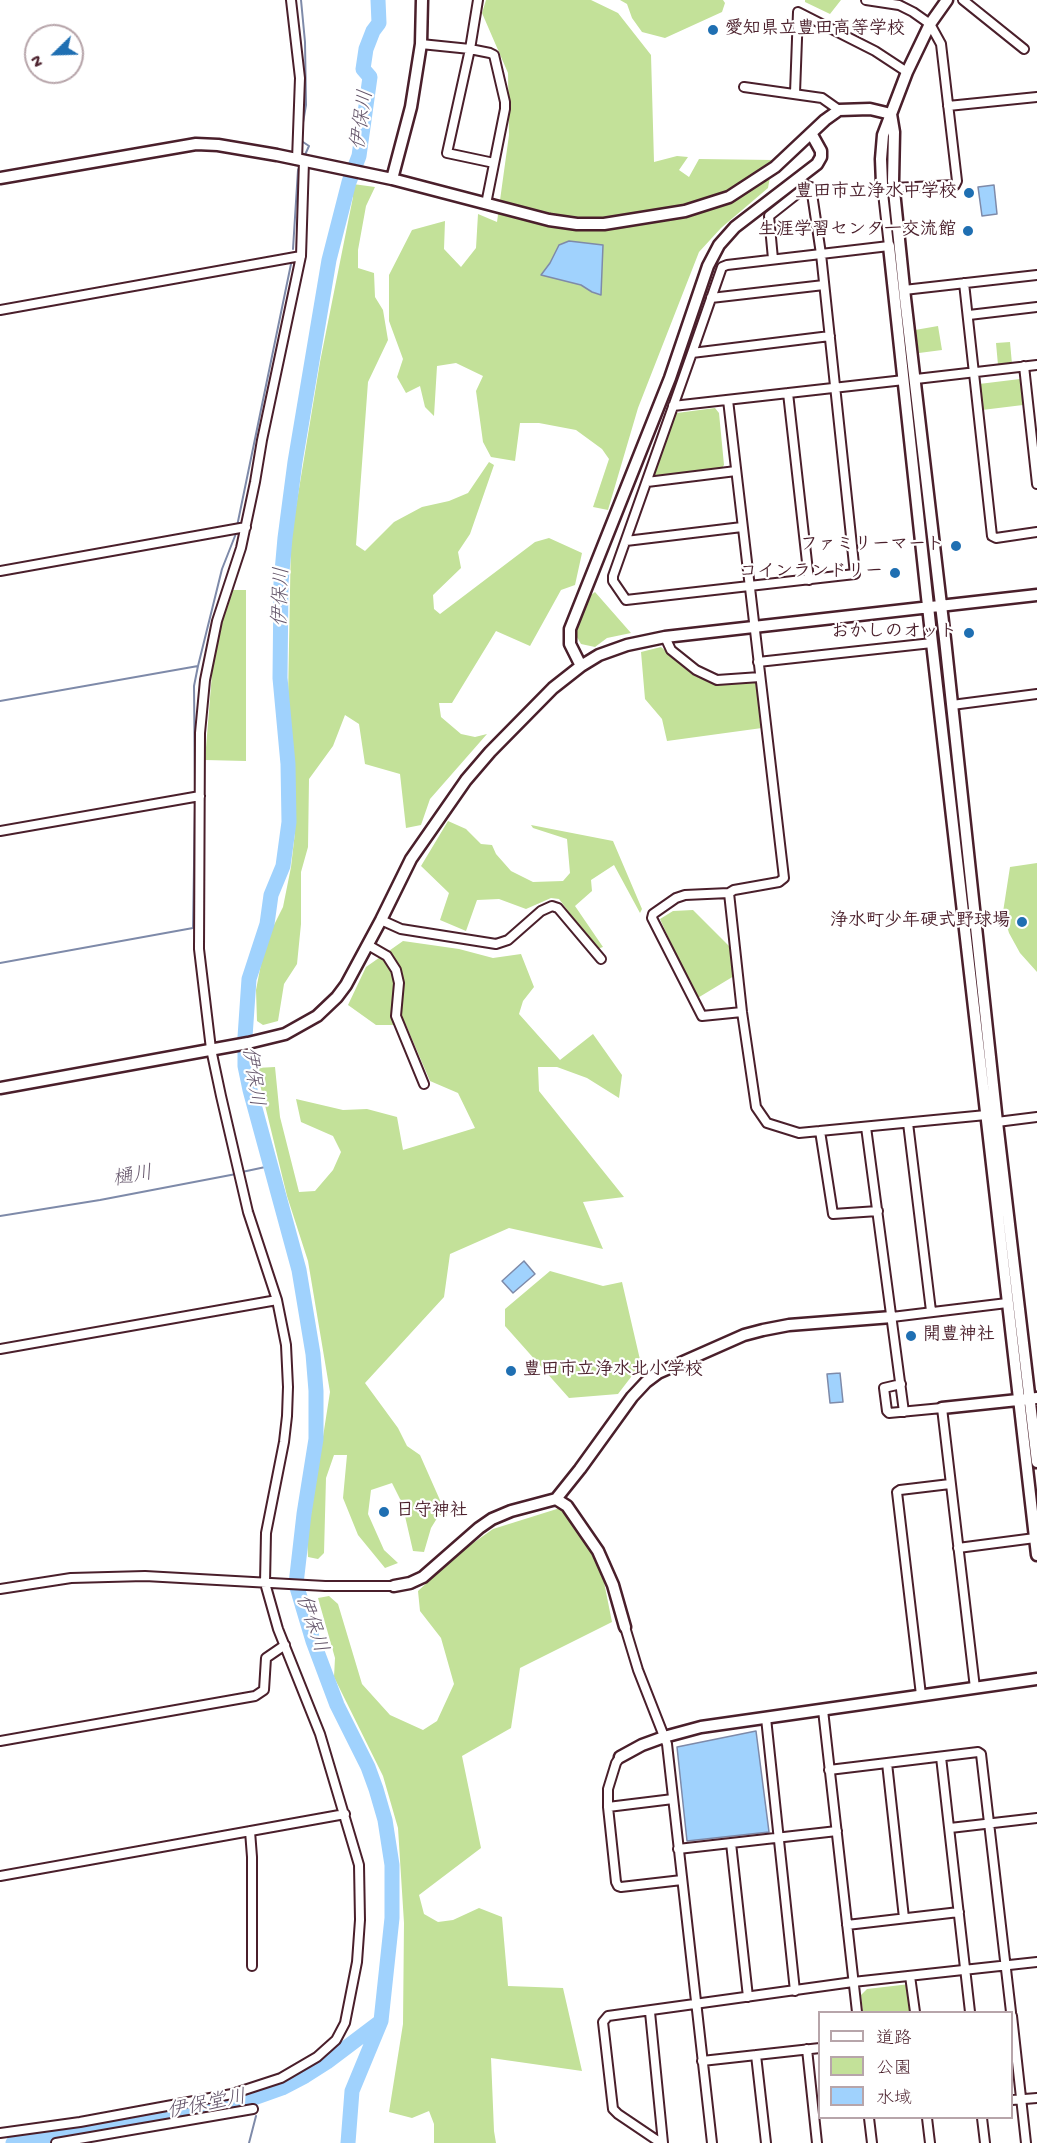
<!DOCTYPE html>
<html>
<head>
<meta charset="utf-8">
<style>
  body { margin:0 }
  #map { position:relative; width:1037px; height:2143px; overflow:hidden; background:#fff; font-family:"Gochi Hand","Klee One",sans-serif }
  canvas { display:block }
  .legend { position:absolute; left:818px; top:2011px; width:195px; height:108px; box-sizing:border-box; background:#fff; border:2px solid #b7a5aa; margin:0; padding:8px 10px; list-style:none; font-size:18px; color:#4a1f2b }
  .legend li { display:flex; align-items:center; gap:12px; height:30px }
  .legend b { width:30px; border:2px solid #b7a5aa }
  .north { position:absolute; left:24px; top:24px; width:60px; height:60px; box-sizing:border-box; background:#fff; border:2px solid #b7a5aa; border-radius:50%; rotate:247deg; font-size:16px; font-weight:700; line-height:24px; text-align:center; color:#4a1f2b }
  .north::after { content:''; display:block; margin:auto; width:21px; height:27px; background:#1f6fb2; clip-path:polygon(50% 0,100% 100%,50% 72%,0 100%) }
</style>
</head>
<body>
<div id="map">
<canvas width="1037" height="2143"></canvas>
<ul class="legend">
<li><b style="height:8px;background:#fff"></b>道路</li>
<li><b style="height:16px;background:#c3e199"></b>公園</li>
<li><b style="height:16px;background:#a0d2fd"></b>水域</li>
</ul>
<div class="north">N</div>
</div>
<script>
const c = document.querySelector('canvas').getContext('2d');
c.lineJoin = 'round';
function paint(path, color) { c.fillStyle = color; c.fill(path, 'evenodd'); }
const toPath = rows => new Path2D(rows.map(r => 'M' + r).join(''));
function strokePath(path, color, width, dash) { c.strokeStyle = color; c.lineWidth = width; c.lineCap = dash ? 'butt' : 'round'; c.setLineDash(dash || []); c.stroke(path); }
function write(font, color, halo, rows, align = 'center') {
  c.font = font + ' "Gochi Hand","Klee One",sans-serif'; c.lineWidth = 4.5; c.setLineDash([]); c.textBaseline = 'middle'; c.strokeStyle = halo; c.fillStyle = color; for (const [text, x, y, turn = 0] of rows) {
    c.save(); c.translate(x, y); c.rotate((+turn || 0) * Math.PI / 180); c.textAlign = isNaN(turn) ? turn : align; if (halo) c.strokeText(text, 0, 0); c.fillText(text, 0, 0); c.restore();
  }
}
const green = toPath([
  [486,0,591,0,618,13,651,55,654,162,677,156,688,157,679,170,689,177,699,159,773,160,768,188,721,228,699,252,638,408,608,510,593,507,609,459,602,449,576,430,539,423,520,423,515,461,491,457,483,442,476,391,483,376,456,363,437,366,434,416,425,407,420,386,406,393,397,377,403,359,389,321,389,275,412,230,445,221,444,249,461,267,476,248,478,214,497,222,509,135,508,73,482,13],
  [620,0,723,0,725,3,722,12,665,38,642,32,632,18,627,4],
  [805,0,841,0,830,14,805,2],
  [353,184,375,187,366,206,358,250,358,268,374,273,375,297,383,310,388,340,368,382,356,545,365,551,394,522,422,507,449,501,468,493,489,462,494,465,470,534,458,552,461,568,433,595,434,609,440,614,535,542,549,538,582,553,575,585,561,590,530,646,496,631,452,703,439,703,441,717,461,734,475,737,487,734,430,799,421,825,406,828,400,774,365,764,359,724,345,715,333,746,309,779,308,847,301,872,301,924,297,964,284,984,278,1021,263,1025,257,1021,256,990,265,943,283,907,291,867,295,832,294,768,288,699,291,537,320,362,353,197],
  [938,326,942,350,919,353,915,330],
  [1010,342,1012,364,998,365,996,343],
  [1020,379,1023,405,982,410,979,384],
  [715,408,719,413,724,465,722,468,656,478,654,476,673,416,677,413],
  [230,590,246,590,246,761,205,760,213,661],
  [595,592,631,633,607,638,595,647,581,644,574,632,586,599],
  [661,647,693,675,716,685,756,682,762,728,667,741,662,719,645,699,641,652],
  [448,821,466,829,481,844,492,845,496,854,511,871,533,882,563,881,570,873,567,839,533,828,531,825,613,841,642,909,640,913,614,865,591,880,592,891,575,906,603,947,597,949,559,899,551,898,526,909,499,899,477,900,466,931,440,920,449,893,421,866],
  [1037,863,1037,972,1020,953,1009,933,1003,912,1010,867],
  [693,910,731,948,734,976,696,999,660,919,673,911],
  [403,941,459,949,493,958,521,954,534,987,523,1001,519,1014,560,1060,593,1034,622,1075,619,1098,587,1078,557,1067,538,1067,539,1091,624,1197,583,1202,603,1249,509,1228,450,1254,444,1297,365,1383,398,1428,407,1446,420,1455,447,1516,439,1515,431,1528,424,1552,413,1551,402,1503,392,1483,371,1490,368,1514,384,1550,398,1563,385,1568,358,1535,343,1498,347,1455,334,1455,326,1478,324,1553,318,1559,308,1557,307,1539,330,1392,308,1261,287,1196,256,1068,275,1067,280,1117,299,1192,315,1191,333,1170,341,1152,333,1136,301,1122,296,1099,343,1110,367,1109,397,1117,403,1150,475,1128,458,1093,430,1081,406,1025,376,1025,348,1005,366,967],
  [550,1271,603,1286,622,1282,641,1364,618,1394,569,1398,505,1326,505,1309],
  [560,1508,600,1562,612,1622,520,1668,511,1728,462,1756,481,1848,419,1895,424,1914,438,1922,453,1920,479,1908,502,1917,508,1986,563,1988,582,2071,491,2058,494,2131,496,2143,434,2143,434,2124,429,2111,412,2118,389,2112,403,2024,404,1923,398,1828,383,1776,334,1677,335,1658,318,1598,329,1596,338,1604,362,1684,390,1715,423,1730,437,1721,454,1684,441,1638,420,1611,418,1591,459,1553,493,1529],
  [910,1984,913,2012,863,2012,861,1995,867,1989]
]);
const water = toPath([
  [994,185,997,214,982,216,978,187,994,185],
  [569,241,603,245,601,295,592,292,581,285,541,275,550,263,559,245,569,241],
  [524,1261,535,1274,513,1293,502,1281,524,1261],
  [840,1373,843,1402,830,1403,827,1374,840,1373],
  [756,1731,769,1832,687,1841,677,1747,756,1731]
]);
const stream = toPath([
  [301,0,305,42,306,105,300,140,309,146,304,157],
  [293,249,298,170,301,162],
  [0,701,198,666,222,569,235,536,291,264],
  [195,792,194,686,198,666],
  [0,963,193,928,195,803],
  [242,1172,270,1166],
  [0,1216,100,1200,236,1174],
  [249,2143,256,2116]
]);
const river = toPath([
  [13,2143,140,2121,254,2098,282,2088,305,2076,327,2062,380,2022],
  [348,2143,352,2091,381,2021,392,1918,392,1865,385,1820,376,1789,368,1767,337,1705,313,1641,296,1584,304,1514,316,1439,316,1391,313,1354,299,1270,250,1090,245,1066,245,1037,249,979,267,924,271,895,283,866,289,822,288,764,280,678,281,583,285,538,295,462,329,260,349,182,359,156,370,77,363,69,366,49,373,31,379,23,378,0]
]);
const street = toPath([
  [291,0,300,78,297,160],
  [478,0,470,49,447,153,494,163],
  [866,0,899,5,913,12,930,24,941,44,957,181,955,185,894,188],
  [963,0,1024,49],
  [421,44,470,49,490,53,494,55,505,102,505,109,486,204],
  [744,87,822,98,839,110],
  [795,93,798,12,875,51,907,72],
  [948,106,1037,97],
  [964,283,992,536,996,538,1037,532],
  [904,290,1037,275],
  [711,298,824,285],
  [0,310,301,256],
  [969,315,1037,307],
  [830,336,692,353,613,576,613,581,626,600,855,574,821,254,889,246,882,184],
  [692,353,722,267,727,265,821,254,811,187,807,186,769,216,773,259],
  [1024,366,1037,484],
  [916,379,1037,365],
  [788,393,809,580],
  [728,400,784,878,779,882,734,890,729,893,742,1012,756,1107,767,1123,799,1133,986,1115],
  [673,406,904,380],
  [647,482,736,471],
  [626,541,742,527],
  [0,571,246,527],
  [665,637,671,650,696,670,717,680,760,677],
  [758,662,932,643],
  [952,705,1037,694],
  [0,831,200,796],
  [729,893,685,895,676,898,653,914,652,918,702,1016,742,1012],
  [381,920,401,929,496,944,508,940,541,911,552,906,558,908,601,959],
  [368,945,387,956,396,970,399,983,396,1016,424,1084],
  [997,1122,1037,1117],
  [908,1123,931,1311],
  [866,1127,904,1412],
  [820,1131,833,1214,878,1211],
  [892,1317,1007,1303],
  [0,1349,277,1300],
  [901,1384,884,1388,887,1411,889,1413,942,1408,975,1688],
  [958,1548,1035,1538],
  [0,1589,71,1578,145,1576,325,1586,394,1586],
  [625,1627,638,1670,667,1744,712,2143],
  [921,1695,897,1492,900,1490,950,1484],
  [823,1710,857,2012],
  [766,1718,795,1991],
  [0,1741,255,1696,264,1690,266,1658,285,1645],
  [941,1757,970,2012],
  [887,1763,904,1918],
  [829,1770,978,1752,981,1754,1011,2012],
  [673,1799,608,1807,616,1882,618,1886,621,1887,682,1880],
  [608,1807,608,1789,616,1763,620,1757],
  [950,1828,1037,1818],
  [250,1831,252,1857,252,1966],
  [731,1843,748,1997],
  [678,1849,837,1831],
  [0,1876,345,1814],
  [847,1925,959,1912],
  [910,1976,915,2012],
  [650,2012,663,2143],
  [1012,2016,1026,2143],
  [807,2049,817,2143],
  [756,2055,766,2143],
  [702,2061,820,2048],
  [1012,2100,1037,2098],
  [869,2118,872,2143],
  [927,2118,930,2143],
  [982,2118,985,2143],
  [0,2133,80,2122,232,2094,281,2078,317,2057,336,2040,345,2023,357,1962,360,1920,359,1865,320,1734,278,1629,265,1583,266,1533,284,1442,287,1416,288,1387,286,1345,277,1300,248,1212,221,1096,211,1049,199,949,200,733,205,680,217,621,241,548,255,482,262,440,301,256,304,161],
  [56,2143,253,2109],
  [661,2143,618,2114,613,2109,603,2022,608,2016,853,1982,1037,1962]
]);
const secondary = toPath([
  [891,114,894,132,893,181,905,298,945,639,997,1122,1037,1462],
  [0,178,196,144,218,145,277,155,392,179,549,220,577,224,604,224,685,211,729,197,775,167,825,120,839,110,870,109,891,114],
  [392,179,411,107,421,44,422,0],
  [882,184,881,159,883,135,907,72,930,24,947,0],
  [889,246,932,643,1037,1555],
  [581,666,570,644,570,629,670,378,708,266,719,245,735,227,817,164,821,157,821,151,811,133],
  [0,1088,248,1043,285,1034,317,1016,337,997,346,985,381,920,411,859,466,780,490,752,553,688,581,666,599,655,627,645,665,637,1037,595],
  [942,1408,1037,1398],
  [556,1499,580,1469,632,1397,646,1382,658,1373,744,1335,763,1330,789,1325,892,1317],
  [394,1586,410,1583,423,1577,479,1528,492,1519,511,1511,556,1499,567,1506,598,1551,613,1585,625,1627],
  [620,1757,642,1745,664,1737,701,1727,1037,1679]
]);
const markers = [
  [713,30,6,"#1f6fb2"],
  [969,193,6,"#1f6fb2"],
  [968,231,6,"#1f6fb2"],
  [956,546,6,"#1f6fb2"],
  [895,573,6,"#1f6fb2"],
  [969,633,6,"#1f6fb2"],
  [1022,922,6,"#1f6fb2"],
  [911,1336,6,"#1f6fb2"],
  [511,1371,6,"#1f6fb2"],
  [384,1512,6,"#1f6fb2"]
];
const poiNames = [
  ["愛知県立豊田高等学校",725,30,"left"],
  ["豊田市立浄水中学校",957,193],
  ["生涯学習センタ一交流館",956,231],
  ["ファミリーマート",944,546],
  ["コインランドリー",883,573],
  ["おかしのオット",957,633],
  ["浄水町少年硬式野球場",1010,922],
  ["開豊神社",923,1336,"left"],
  ["豊田市立浄水北小学校",523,1371,"left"],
  ["日守神社",396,1512,"left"]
];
const waterNames = [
  ["伊保川",364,120,-82],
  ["伊保川",283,597,-88],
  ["伊保川",251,1077,82],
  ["樋川",133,1178,-10],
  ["伊保川",310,1624,71],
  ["伊保堂川",207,2106,-11]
];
paint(green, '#c3e199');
paint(water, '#a0d2fd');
strokePath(water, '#7e8aa9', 1.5);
strokePath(stream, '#7e8aa9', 2);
strokePath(river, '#a0d2fd', 15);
strokePath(street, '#4a1f2b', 12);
strokePath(secondary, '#4a1f2b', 15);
strokePath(street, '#fff', 8);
strokePath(secondary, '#fff', 10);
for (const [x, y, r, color] of markers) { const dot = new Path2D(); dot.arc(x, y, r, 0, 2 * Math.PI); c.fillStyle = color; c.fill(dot); strokePath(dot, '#fff', 2); }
write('bold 18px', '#4a1f2b', '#fff', poiNames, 'right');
write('italic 20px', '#64556a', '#fff', waterNames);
</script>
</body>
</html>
